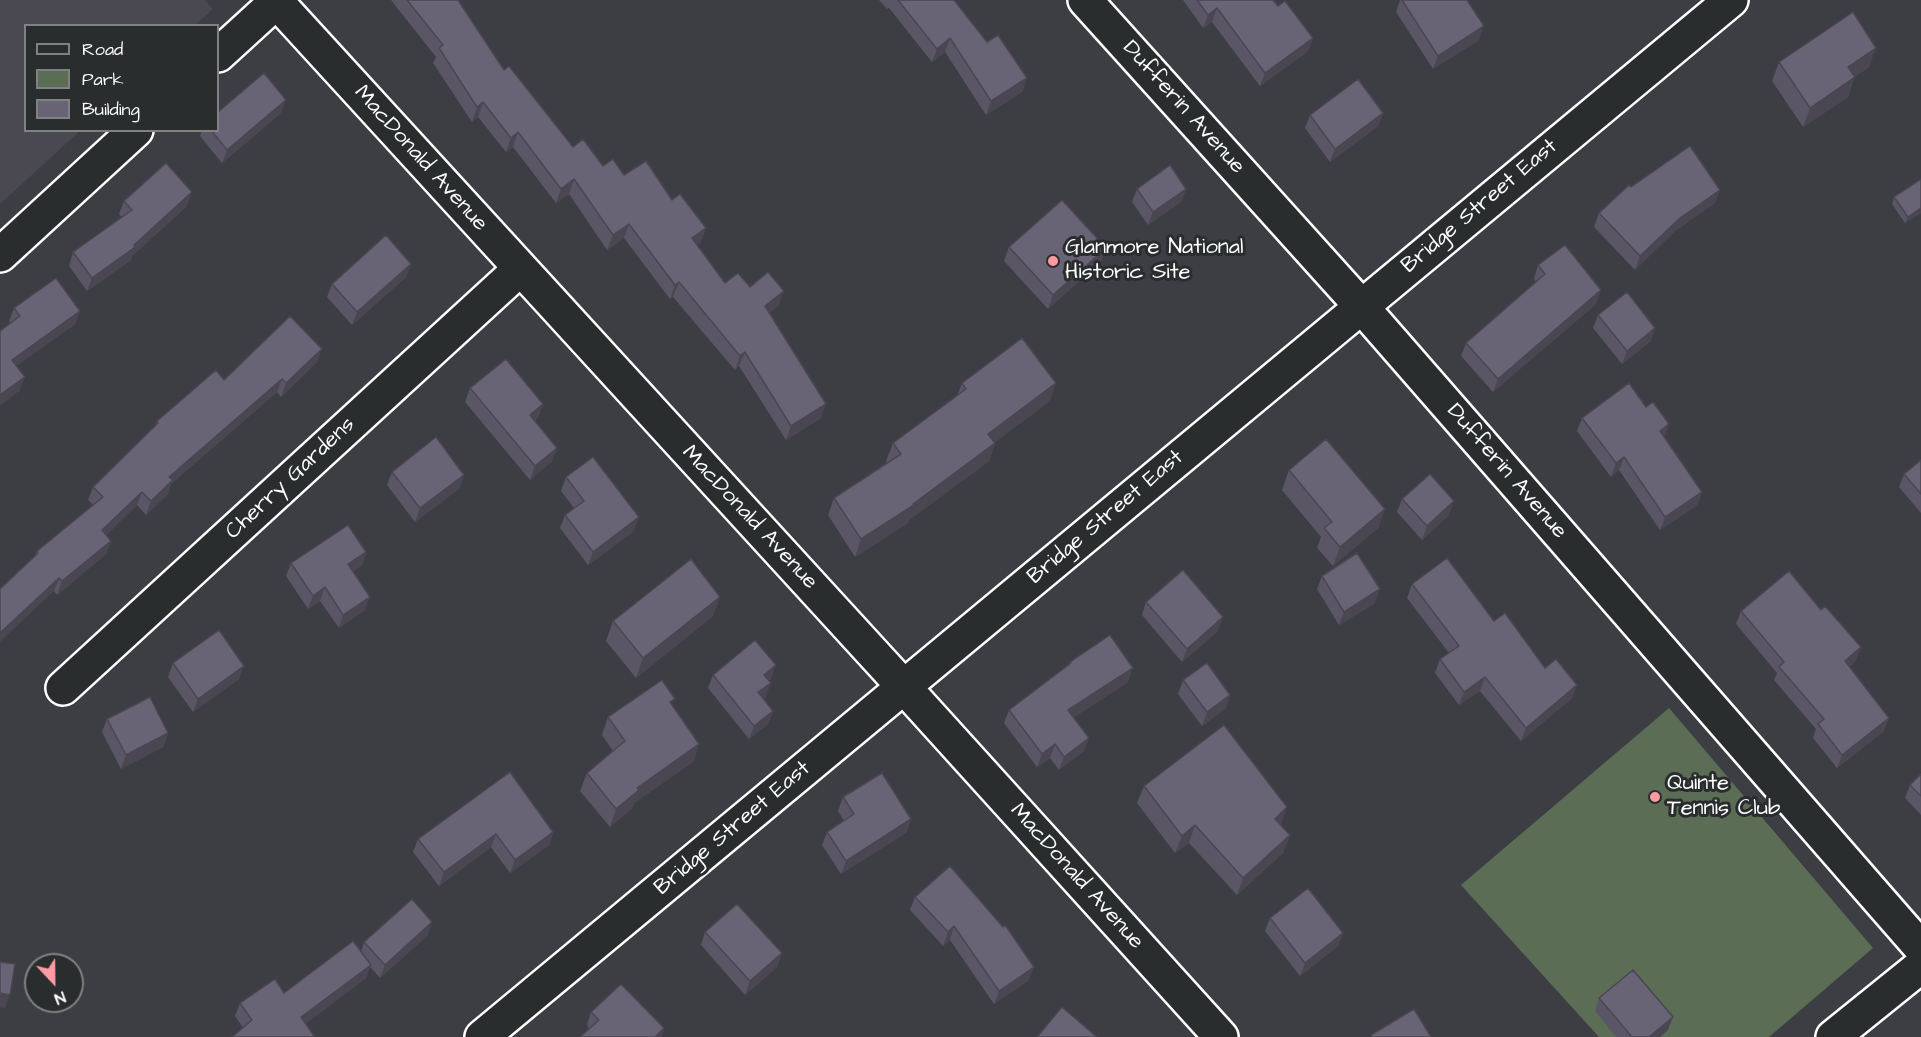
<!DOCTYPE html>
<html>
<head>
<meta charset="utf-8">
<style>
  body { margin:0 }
  #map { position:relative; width:1921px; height:1037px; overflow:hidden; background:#3d3e43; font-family:"Architects Daughter",sans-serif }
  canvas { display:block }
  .legend { position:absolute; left:24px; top:24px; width:195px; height:108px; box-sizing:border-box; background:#2a2d2e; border:2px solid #7f8182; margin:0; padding:8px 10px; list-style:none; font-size:18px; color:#fff }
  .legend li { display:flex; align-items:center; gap:12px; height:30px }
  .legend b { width:30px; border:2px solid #7f8182 }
  .north { position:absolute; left:24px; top:953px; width:60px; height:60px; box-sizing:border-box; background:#2a2d2e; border:2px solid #7f8182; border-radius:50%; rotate:158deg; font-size:16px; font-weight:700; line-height:24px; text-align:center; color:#fff }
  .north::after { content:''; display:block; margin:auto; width:21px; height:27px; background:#ff9aa2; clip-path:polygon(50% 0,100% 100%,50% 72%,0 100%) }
</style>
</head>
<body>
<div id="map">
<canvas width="1921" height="1037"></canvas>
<ul class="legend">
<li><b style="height:8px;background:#2a2d2e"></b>Road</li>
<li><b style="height:16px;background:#5c6d56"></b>Park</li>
<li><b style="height:16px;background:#696475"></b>Building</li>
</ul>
<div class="north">N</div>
</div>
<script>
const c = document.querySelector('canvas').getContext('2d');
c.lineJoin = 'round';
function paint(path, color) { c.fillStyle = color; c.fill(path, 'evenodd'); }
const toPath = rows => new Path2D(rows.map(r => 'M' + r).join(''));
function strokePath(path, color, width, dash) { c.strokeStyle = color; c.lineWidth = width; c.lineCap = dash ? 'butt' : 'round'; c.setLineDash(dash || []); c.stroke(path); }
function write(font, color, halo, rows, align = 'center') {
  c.font = font + ' "Architects Daughter",sans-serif'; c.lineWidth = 6; c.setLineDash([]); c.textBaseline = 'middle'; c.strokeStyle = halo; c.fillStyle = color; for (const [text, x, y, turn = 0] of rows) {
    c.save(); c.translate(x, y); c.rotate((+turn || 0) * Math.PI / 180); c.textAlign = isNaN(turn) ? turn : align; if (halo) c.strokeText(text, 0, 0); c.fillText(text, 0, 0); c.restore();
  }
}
const built = toPath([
  [0,0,205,0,213,9,195,25,26,26,26,130,80,131,0,204]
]);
const green = toPath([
  [1669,708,1873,948,1769,1037,1599,1037,1461,885]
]);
const minor = toPath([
  [1085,0,1361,306,1921,948],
  [218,55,276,2],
  [0,255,136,130],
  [63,688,520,269],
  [1833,1037,1921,966]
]);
const tertiary = toPath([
  [275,0,904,687,1221,1037],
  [482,1037,1731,0]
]);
const wall = toPath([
  [391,0,458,0,504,70,573,147,603,166,672,200,706,228,700,243,697,245,725,283,750,287,779,305,769,313,821,418,786,440,739,366,735,370,673,297,670,299,624,238,607,250,569,194,556,203,513,147,506,152,478,117,472,122,433,63,436,57],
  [879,0,954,0,987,42,1027,78,1022,92,986,115,945,52,932,62,889,8,887,9],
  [1183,0,1273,0,1278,6,1313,38,1308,51,1260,86,1212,22,1203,28],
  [1400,0,1467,0,1479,40,1433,69,1396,12],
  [1779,62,1869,67,1854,77,1848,97,1803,127,1772,81],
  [281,113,222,163,200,136,202,130,218,130],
  [1383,113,1378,126,1330,162,1305,128,1310,115],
  [1921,179,1921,213,1905,223,1892,204,1894,197],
  [1631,187,1715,203,1675,231,1635,270,1594,227,1599,213],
  [1137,189,1186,189,1181,202,1148,225,1132,202],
  [124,201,187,206,132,256,131,260,87,291,69,266,73,252,122,217,119,214],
  [1009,247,1106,248,1101,261,1048,309,1004,261],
  [411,264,406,277,352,325,327,297,332,284],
  [1538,265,1596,304,1493,392,1461,356,1466,343,1536,282,1534,279],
  [14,308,80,311,75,324,16,366,20,390,0,405,0,331,10,323,9,321],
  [1598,315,1651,341,1622,364,1593,328],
  [317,362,281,397,277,392,171,484,168,494,146,515,137,505,106,535,111,541,106,554,57,595,54,591,35,556,37,551,93,505,88,500,93,487,155,427,157,421,224,380],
  [962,383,1050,401,995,442,995,443,989,461,909,520,908,523,855,557,828,515,834,498,887,463,886,461,893,443,957,396],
  [470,388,543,404,538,417,535,420,557,448,552,461,530,480,465,402],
  [1646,407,1669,424,1664,437,1702,492,1697,505,1660,530,1619,470,1611,477,1577,431,1582,418],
  [1921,460,1921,513,1899,487,1904,474],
  [1289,470,1385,509,1378,528,1333,566,1317,548,1321,537,1282,490],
  [392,472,460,488,415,522,387,485],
  [566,477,634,531,588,565,560,528,565,515,574,508,561,491],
  [1402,499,1449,515,1422,540,1397,512],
  [366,552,362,565,353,571,365,610,339,628,320,601,308,609,286,576,291,563],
  [1322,576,1375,603,1339,625,1317,589],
  [1412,584,1545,668,1577,685,1572,698,1521,741,1480,691,1459,705,1435,673,1440,659,1449,653,1407,598],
  [1146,602,1218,631,1182,662,1142,615],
  [1741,611,1856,660,1849,667,1884,731,1837,768,1813,738,1816,729,1774,680,1777,673,1736,624],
  [713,616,636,678,606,641,613,621],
  [1070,662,1128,682,1074,717,1084,751,1059,770,1050,758,1037,767,1004,723,1009,710,1068,665],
  [173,663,239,679,193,712,168,677],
  [713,675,771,679,769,680,766,696,763,698,773,711,768,724,749,739,708,688],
  [1183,680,1230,695,1226,708,1202,726,1178,694],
  [672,706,699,744,693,762,634,803,632,808,610,827,580,791,587,773,613,751,602,735,608,717],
  [107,719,168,733,163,747,121,769,102,732],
  [510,772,553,832,549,845,510,873,491,847,439,886,413,852,418,839],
  [1921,774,1921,815,1905,798,1910,785],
  [1144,786,1290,835,1283,853,1237,895,1189,843,1175,853,1137,803],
  [843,797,907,832,841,874,822,845,827,832,844,821,838,811],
  [915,897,1003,927,1029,980,994,1004,950,940,943,946,910,910],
  [1270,918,1343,933,1338,946,1300,976,1265,931],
  [705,932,782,953,777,967,745,995,701,945],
  [428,935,380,978,370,967,366,978,305,1024,243,1028,235,1016,240,1003,284,993,361,952,364,942],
  [1599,998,1668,1030,1660,1037,1616,1037,1595,1011],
  [591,1012,664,1028,661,1037,580,1037,589,1028,587,1025]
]);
const shadedWall = toPath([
  [1217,8,1212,22,1203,28,1208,15],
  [1484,26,1479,40,1433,69,1438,56],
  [950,38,945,52,932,62,937,49],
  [1313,38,1308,51,1260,86,1265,73],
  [1876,48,1869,67,1840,86,1848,67],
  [1855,77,1848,97,1803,127,1810,108],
  [1027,78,1022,92,986,115,991,101],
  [286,100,281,113,222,163,227,150],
  [483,102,478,117,472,122,477,107],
  [1383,113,1378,126,1330,162,1335,149],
  [518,132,513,147,506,152,511,138],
  [574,179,569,194,556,203,561,189],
  [1186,189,1181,202,1148,225,1153,212],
  [1720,190,1715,203,1675,231,1635,270,1640,256,1680,218],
  [192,192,187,206,132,256,131,260,87,291,92,278,134,245],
  [1921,208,1921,213,1905,223,1908,217],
  [629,224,624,238,607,250,613,235],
  [706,228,700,243,687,253,692,238],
  [1106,248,1101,261,1048,309,1053,295],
  [411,264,406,277,352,325,357,312],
  [679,282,673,297,670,299,675,285],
  [1601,290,1596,304,1493,392,1498,379],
  [784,291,779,305,759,321,765,306],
  [80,311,75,324,7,373,12,360],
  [1655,328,1651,341,1622,364,1627,351],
  [322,349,317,362,281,397,286,383],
  [745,352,739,366,735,370,740,356],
  [25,377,20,390,0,405,0,395],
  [282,379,277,392,171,484,168,494,146,515,151,501,169,477],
  [1056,383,1050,401,982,452,988,434],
  [543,404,538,417,525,428,530,415],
  [826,404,821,418,786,440,791,426],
  [1669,424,1664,437,1660,431],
  [995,443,989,461,909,520,908,523,855,557,861,539,913,504],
  [557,448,552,461,530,480,535,466],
  [1624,457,1619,470,1611,477,1616,463],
  [464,475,460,488,415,522,420,508],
  [142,492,137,505,97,543,102,530],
  [1702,492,1697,505,1660,530,1665,517],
  [1454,501,1449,515,1422,540,1427,526],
  [1385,509,1378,528,1333,566,1340,547],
  [639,517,634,531,588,565,593,552],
  [111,541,106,554,57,595,62,581],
  [366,552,362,565,343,577,348,564],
  [59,578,54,591,0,642,0,633],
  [325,587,320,601,308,609,313,596],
  [1380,589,1375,603,1339,625,1344,612],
  [370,597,365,610,339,628,343,615],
  [720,597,713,616,636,678,643,658],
  [1223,617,1218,631,1182,662,1187,649],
  [1861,647,1856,660,1840,675,1845,661],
  [776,665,771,679,760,688,764,675],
  [244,666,239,679,193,712,198,699],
  [1133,668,1128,682,1064,724,1068,710],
  [1485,677,1480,691,1459,705,1464,692],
  [771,683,766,696,754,706,758,692],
  [1577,685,1572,698,1521,741,1526,728],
  [1230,695,1226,708,1202,726,1207,712],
  [773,711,768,724,749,739,754,726],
  [1889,718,1884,731,1837,768,1842,755],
  [168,733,163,747,121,769,126,755],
  [1089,738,1084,751,1059,770,1064,757],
  [699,744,693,762,634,803,632,808,610,827,616,809,637,788],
  [1055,744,1050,758,1037,767,1042,754],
  [1287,807,1281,825,1268,836,1275,819],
  [911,819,907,832,841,874,846,861],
  [1195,825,1189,843,1175,853,1182,836],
  [553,832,549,845,510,873,515,860],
  [496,834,491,847,439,886,444,872],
  [1290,835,1283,853,1237,895,1243,878],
  [432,922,428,935,380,978,385,965],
  [954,926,950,940,943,946,948,932],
  [1343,933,1338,946,1300,976,1305,963],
  [782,953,777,967,745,995,750,981],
  [371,965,366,978,296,1031,301,1017],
  [1034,967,1029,980,994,1004,999,991],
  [0,993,10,995,5,1008,0,1007],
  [1673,1017,1668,1030,1660,1037,1649,1037],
  [664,1028,661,1037,655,1037]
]);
const building = toPath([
  [407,0,458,0,504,70,509,66,573,147,583,139,603,166,613,159,624,175,646,161,672,200,680,194,706,228,692,238,725,283,738,273,750,287,768,272,784,291,765,306,826,404,791,426,745,352,740,356,679,282,675,285,629,224,613,235,574,179,561,189,518,132,511,138,483,102,477,107,439,48,443,45,407,0],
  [898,0,954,0,987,42,998,35,1027,78,991,101,950,38,937,49,898,0],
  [1197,0,1273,0,1278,6,1285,1,1313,38,1265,73,1217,8,1208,15,1197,0],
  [1402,0,1467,0,1484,26,1438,56,1402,0],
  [1853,12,1876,48,1848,67,1855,77,1810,108,1779,62,1853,12],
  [264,73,286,100,227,150,211,130,218,130,218,112,264,73],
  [1358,79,1383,113,1335,149,1310,115,1358,79],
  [1690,146,1720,190,1680,218,1640,256,1599,213,1629,185,1631,187,1690,146],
  [166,163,192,192,134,245,135,247,92,278,73,252,132,210,124,201,166,163],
  [1170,165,1186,189,1153,212,1137,189,1170,165],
  [1921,179,1921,208,1908,217,1894,197,1921,179],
  [1062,200,1106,248,1053,295,1009,247,1062,200],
  [386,235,411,264,357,312,332,284,386,235],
  [1565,245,1601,290,1498,379,1466,343,1545,274,1538,265,1565,245],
  [56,278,80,311,12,360,25,377,0,395,0,331,20,316,14,308,56,278],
  [1627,292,1655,328,1627,351,1598,315,1627,292],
  [290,316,322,349,286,383,282,379,169,477,173,480,151,501,142,492,102,530,111,541,62,581,59,578,0,633,0,589,38,553,37,551,103,497,93,487,158,423,157,421,216,370,224,380,290,316],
  [1022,338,1056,383,988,434,995,443,913,504,914,505,861,539,834,498,901,454,893,443,966,389,962,383,1022,338],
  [506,359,543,404,530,415,557,448,535,466,470,388,506,359],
  [1629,383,1646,407,1653,402,1669,424,1660,431,1702,492,1665,517,1624,457,1616,463,1582,418,1629,383],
  [436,437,464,475,420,508,392,472,436,437],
  [1326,439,1385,509,1340,547,1324,528,1332,522,1289,470,1326,439],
  [593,457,639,517,593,552,565,515,584,501,566,477,593,457],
  [1921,460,1921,494,1904,474,1921,460],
  [1430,474,1454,501,1427,526,1402,499,1430,474],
  [348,525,366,552,348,564,370,597,343,615,325,587,313,596,291,563,348,525],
  [1357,553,1380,589,1344,612,1322,576,1357,553],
  [1447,558,1494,621,1505,613,1545,668,1556,659,1577,685,1526,728,1485,677,1464,692,1440,659,1459,646,1412,584,1447,558],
  [691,559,720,597,643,658,613,621,691,559],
  [1183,570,1223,617,1187,649,1146,602,1183,570],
  [1789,571,1821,610,1825,606,1861,647,1845,661,1889,718,1842,755,1818,724,1824,719,1779,667,1784,662,1741,611,1789,571],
  [219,630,244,666,198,699,173,663,219,630],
  [1110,635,1133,668,1068,710,1089,738,1064,757,1055,744,1042,754,1009,710,1071,663,1070,662,1110,635],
  [755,640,776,665,764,675,771,683,758,692,773,711,754,726,713,675,755,640],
  [1207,663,1230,695,1207,712,1183,680,1207,663],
  [662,680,675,699,670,702,699,744,637,788,639,790,616,809,587,773,625,741,608,717,662,680],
  [150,697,168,733,126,755,107,719,150,697],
  [1224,725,1287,807,1275,819,1290,835,1243,878,1195,825,1182,836,1144,786,1224,725],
  [510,772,553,832,515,860,496,834,444,872,418,839,510,772],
  [882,773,911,819,846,861,827,832,854,814,843,797,882,773],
  [1921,774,1921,796,1910,785,1921,774],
  [950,866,1003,927,1005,925,1034,967,999,991,954,926,948,932,915,897,950,866],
  [1308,888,1343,933,1305,963,1270,918,1308,888],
  [412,899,432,922,385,965,364,942,412,899],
  [737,904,782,953,750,981,705,932,737,904],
  [353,941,371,965,301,1017,314,1036,312,1037,232,1037,252,1020,240,1003,275,979,284,993,353,941],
  [0,962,15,964,10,995,0,993,0,962],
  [1633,970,1673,1017,1649,1037,1632,1037,1599,998,1633,970],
  [621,984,664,1028,655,1037,580,1037,599,1020,591,1012,621,984],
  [1062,1007,1097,1037,1037,1037,1062,1007],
  [1414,1009,1431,1037,1372,1037,1371,1035,1414,1009]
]);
const markers = [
  [1053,261,6,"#ff9aa2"],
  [1655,797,6,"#ff9aa2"]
];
const streetNames = [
  ["Dufferin Avenue",1183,108,48],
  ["MacDonald Avenue",420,159,48],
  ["Bridge Street East",1480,207,-40],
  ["Dufferin Avenue",1506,472,49],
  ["Cherry Gardens",291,479,-43],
  ["MacDonald Avenue",749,518,47],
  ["Bridge Street East",1106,518,-40],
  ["Bridge Street East",733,829,-40],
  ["MacDonald Avenue",1076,877,48]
];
const poiNames = [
  ["Glanmore National",1065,248],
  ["Historic Site",1065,273],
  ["Quinte",1667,784],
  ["Tennis Club",1667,809]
];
paint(built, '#4a4952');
paint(green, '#5c6d56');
strokePath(minor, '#fff', 38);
strokePath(tertiary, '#fff', 38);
strokePath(minor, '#2a2d2e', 33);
strokePath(tertiary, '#2a2d2e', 33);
paint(wall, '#5a5665');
paint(shadedWall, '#4a4652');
paint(building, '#696475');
strokePath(building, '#4a4652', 1.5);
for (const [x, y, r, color] of markers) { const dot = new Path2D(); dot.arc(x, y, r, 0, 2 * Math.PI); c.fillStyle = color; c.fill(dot); strokePath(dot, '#2a2d2e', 2); }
write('22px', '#fff', '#2a2d2e', streetNames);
write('22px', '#fff', '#2a2d2e', poiNames, 'left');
</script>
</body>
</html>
